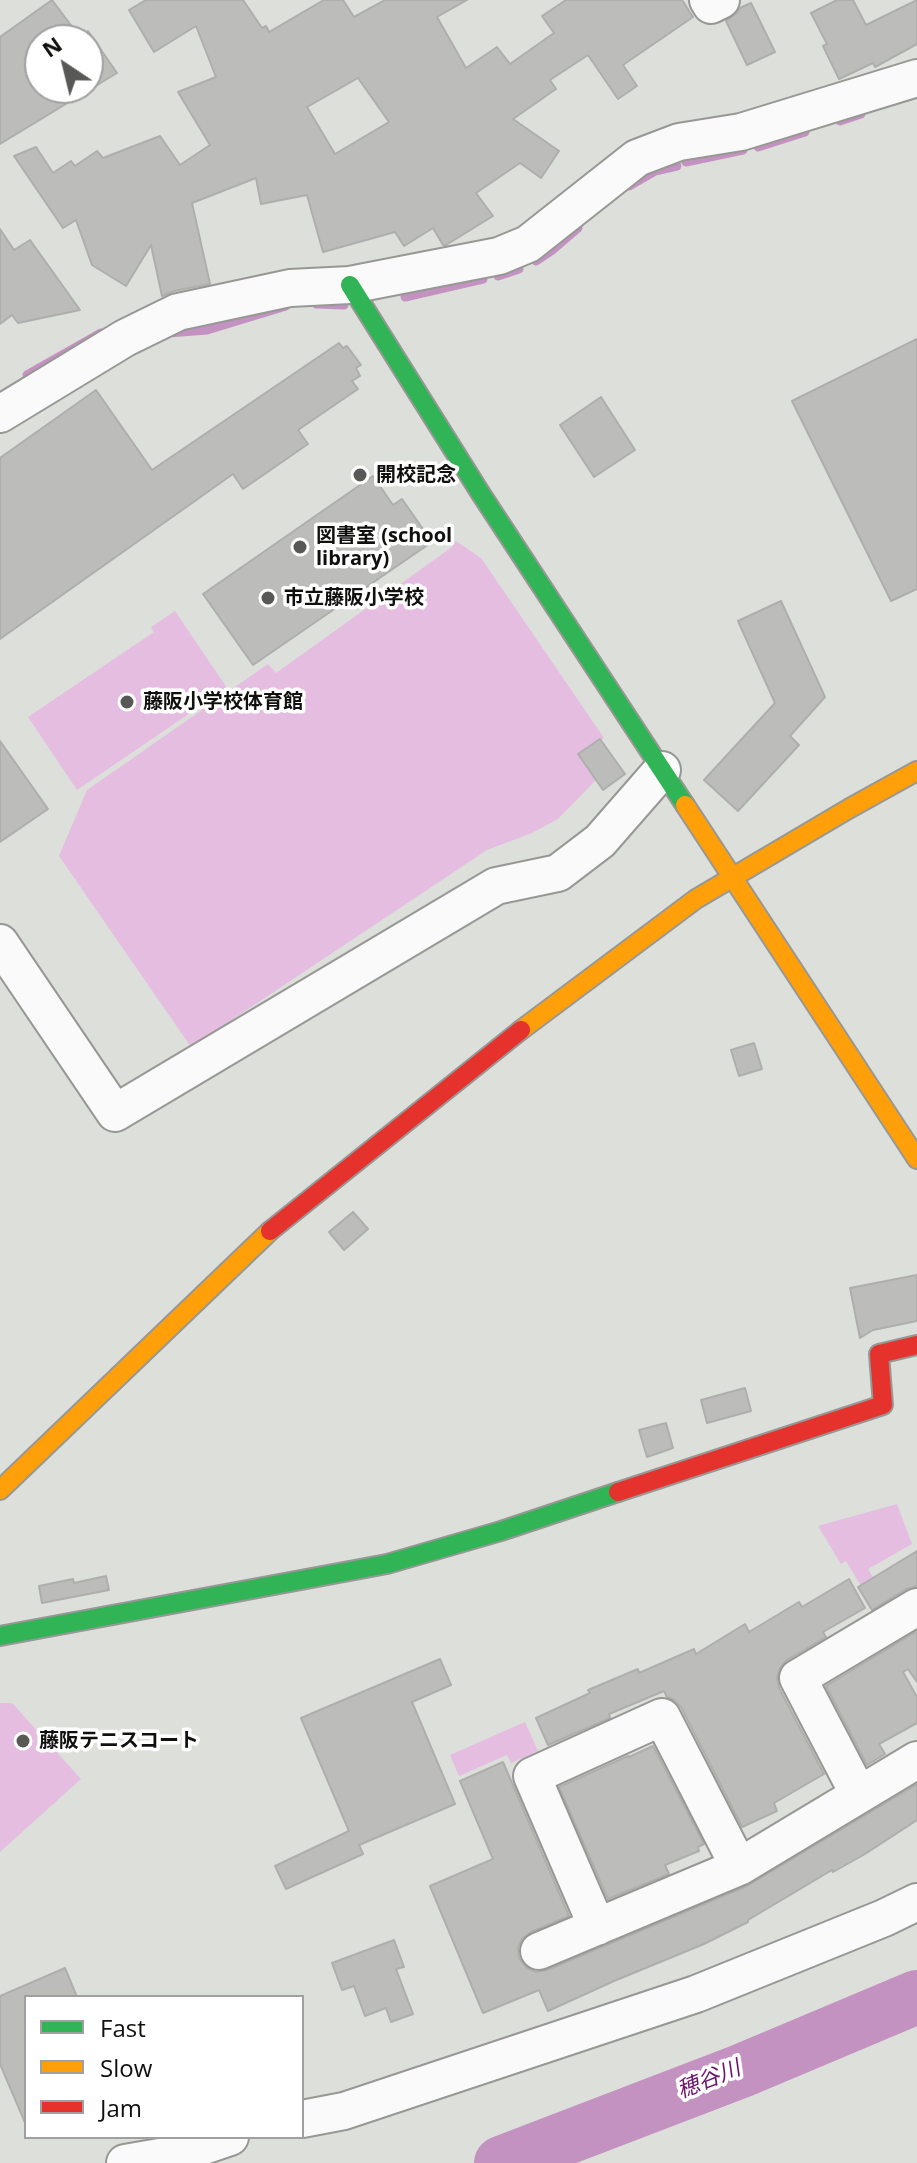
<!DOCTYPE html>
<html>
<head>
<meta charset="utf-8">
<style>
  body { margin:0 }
  #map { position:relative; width:917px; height:2163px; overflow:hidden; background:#dddfdb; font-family:"Open Sans",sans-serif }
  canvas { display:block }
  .legend { position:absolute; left:24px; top:1995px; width:280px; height:144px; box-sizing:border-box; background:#fff; border:2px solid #9fa09f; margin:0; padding:10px 14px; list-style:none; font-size:24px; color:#10110f }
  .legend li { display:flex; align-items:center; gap:16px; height:40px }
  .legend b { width:40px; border:2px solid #9fa09f }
  .north { position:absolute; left:24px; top:24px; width:80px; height:80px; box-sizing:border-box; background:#fff; border:2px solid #9fa09f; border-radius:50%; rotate:325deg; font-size:22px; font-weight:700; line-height:32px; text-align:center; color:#10110f }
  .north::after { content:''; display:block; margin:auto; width:28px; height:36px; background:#585956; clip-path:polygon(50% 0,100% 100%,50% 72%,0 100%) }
</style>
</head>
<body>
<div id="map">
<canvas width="917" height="2163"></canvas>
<ul class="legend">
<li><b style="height:10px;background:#30b455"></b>Fast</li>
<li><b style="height:10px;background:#ff9f0a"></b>Slow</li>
<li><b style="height:10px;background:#e5322d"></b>Jam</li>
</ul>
<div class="north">N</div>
</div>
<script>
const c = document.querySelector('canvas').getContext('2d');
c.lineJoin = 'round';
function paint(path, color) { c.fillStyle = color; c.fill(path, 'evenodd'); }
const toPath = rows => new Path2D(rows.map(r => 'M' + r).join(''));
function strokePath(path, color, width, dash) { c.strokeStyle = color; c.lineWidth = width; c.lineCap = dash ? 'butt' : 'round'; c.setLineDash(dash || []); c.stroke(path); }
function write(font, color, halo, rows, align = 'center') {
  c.font = font + ' "Open Sans","Noto Sans JP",sans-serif'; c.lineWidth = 7; c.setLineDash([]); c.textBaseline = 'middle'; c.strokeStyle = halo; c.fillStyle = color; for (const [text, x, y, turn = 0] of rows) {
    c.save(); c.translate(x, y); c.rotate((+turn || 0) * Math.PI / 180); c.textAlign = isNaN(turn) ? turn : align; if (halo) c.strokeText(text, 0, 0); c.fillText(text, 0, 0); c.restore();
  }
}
const green = toPath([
  [456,541,481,558,604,738,578,754,596,780,558,819,532,833,487,850,191,1047,59,856,87,790,268,664,276,673,452,547],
  [175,611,227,688,77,790,28,717,154,632,151,627],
  [897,1504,912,1544,868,1569,886,1599,873,1606,846,1561,841,1564,818,1526],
  [0,1703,12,1703,81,1779,0,1852],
  [525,1722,538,1751,511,1763,507,1755,459,1776,450,1755]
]);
const stream = toPath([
  [840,121,861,114],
  [758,147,805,132],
  [686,162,743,150],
  [629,186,655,171,677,166],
  [536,261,551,251,578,228],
  [498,276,519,269],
  [405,297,483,279],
  [316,304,344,305],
  [168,333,207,330,286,306],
  [27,375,101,333]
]);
const river = toPath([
  [501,2163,741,2071,917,1997]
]);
const building = toPath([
  [52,0,82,40,40,40,40,88,88,88,88,31,117,73,0,144,0,37,52,0],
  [146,0,243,0,262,28,266,26,269,32,324,0,343,0,354,17,385,0,467,0,437,17,466,68,497,47,510,64,554,33,542,16,566,0,682,0,693,17,623,65,637,86,618,99,588,55,550,80,556,89,513,119,559,151,541,178,520,163,476,193,493,216,446,245,443,245,433,228,404,246,395,232,323,252,307,195,261,204,256,178,192,203,210,284,174,291,162,296,151,245,126,286,92,265,76,220,63,228,14,156,36,147,53,173,71,161,75,166,97,151,103,158,160,136,180,165,210,145,178,92,216,77,196,26,154,52,129,10,146,0],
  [358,78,389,122,335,154,307,107,358,78],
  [837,0,853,0,866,25,917,0,917,44,875,67,873,63,839,79,823,46,827,44,811,13,837,0],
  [751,3,775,52,747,65,726,21,738,12,740,8,751,3],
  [0,229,14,250,30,240,80,310,18,323,12,315,0,324,0,229],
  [917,339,917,589,891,601,792,401,917,339],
  [339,343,343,348,347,346,361,365,356,368,360,376,352,381,358,389,298,430,308,444,243,489,233,474,0,639,0,458,96,390,152,470,339,343],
  [601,397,635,450,594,477,560,425,601,397],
  [373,476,393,505,402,499,432,542,253,665,203,594,373,476],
  [781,601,825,697,790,736,799,745,738,811,704,780,775,703,738,621,781,601],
  [600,739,625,774,603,790,578,754,600,739],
  [0,741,48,809,0,842,0,741],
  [754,1043,762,1069,739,1076,731,1050,754,1043],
  [353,1212,368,1229,344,1250,329,1232,353,1212],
  [917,1275,917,1321,873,1330,860,1338,850,1288,917,1275],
  [745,1388,751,1411,707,1423,701,1400,745,1388],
  [666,1423,673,1448,647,1457,639,1430,666,1423],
  [917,1551,917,1586,906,1589,872,1610,858,1587,917,1551],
  [106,1576,109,1590,42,1603,39,1586,73,1579,74,1583,106,1576],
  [849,1579,865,1608,823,1632,826,1637,787,1660,780,1668,777,1678,779,1688,824,1774,774,1803,777,1811,742,1827,681,1707,674,1700,667,1697,664,1691,609,1714,610,1718,548,1745,536,1718,590,1693,588,1690,638,1669,639,1673,694,1649,696,1654,745,1624,749,1632,799,1602,802,1607,849,1579],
  [917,1631,917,1682,908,1669,903,1672,917,1697,917,1723,879,1744,885,1754,867,1765,826,1686,917,1631],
  [440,1659,451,1685,412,1702,455,1804,359,1845,363,1854,286,1889,275,1866,349,1831,301,1718,440,1659],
  [653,1746,704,1844,698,1847,699,1851,665,1865,669,1874,608,1899,559,1787,628,1756,629,1757,653,1746],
  [503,1762,569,1916,531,1932,522,1939,518,1948,519,1958,526,1967,536,1972,547,1970,747,1886,917,1784,917,1820,865,1854,833,1872,832,1870,748,1920,748,1922,704,1944,614,1981,548,2011,539,1990,483,2013,430,1886,493,1859,460,1781,503,1762],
  [394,1940,404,1967,396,1969,413,2014,391,2022,386,2008,365,2016,354,1986,342,1990,332,1963,394,1940],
  [65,1968,77,1997,26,1997,26,2125,0,2064,0,1996,65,1968]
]);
const street = toPath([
  [708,0,711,5,721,0],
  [0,414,125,338,178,312,290,288,350,285,499,256,528,244,637,158,679,142,741,132,917,78],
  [0,943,115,1113,496,886,558,873,600,841,662,770],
  [859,1795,798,1678,917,1607],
  [597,1927,532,1776,662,1717,739,1867],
  [539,1951,739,1867,917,1760],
  [302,2119,344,2111,696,1994,884,1918,917,1902],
  [125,2163,183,2153,230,2137]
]);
const fast = toPath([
  [350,285,481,494,685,805],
  [0,1636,387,1564,501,1531,618,1492]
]);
const slow = toPath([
  [685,805,917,1159],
  [521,1030,696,899,850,808,917,771],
  [0,1490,270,1231]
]);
const jam = toPath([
  [270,1231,521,1030],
  [618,1492,883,1405,879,1354,917,1345]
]);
const markers = [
  [360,475,8,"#585956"],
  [300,547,8,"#585956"],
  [268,598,8,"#585956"],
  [127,702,8,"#585956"],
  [23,1741,8,"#585956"]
];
const poiNames = [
  ["開校記念",376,475],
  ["図書室 (school",316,536],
  ["library)",316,559],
  ["市立藤阪小学校",284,598],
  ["藤阪小学校体育館",143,702],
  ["藤阪テニスコート",39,1741]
];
const waterNames = [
  ["穂谷川",709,2080,-22]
];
paint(green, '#e4bde1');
strokePath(stream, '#c492c1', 9);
strokePath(river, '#c492c1', 54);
paint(building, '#bcbdbb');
strokePath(building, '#aeafad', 2);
strokePath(street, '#979895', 40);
strokePath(fast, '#979895', 22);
strokePath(slow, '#979895', 22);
strokePath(jam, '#979895', 22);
strokePath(street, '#fafafa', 36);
strokePath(fast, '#30b455', 18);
strokePath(slow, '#ff9f0a', 18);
strokePath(jam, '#e5322d', 18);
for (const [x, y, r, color] of markers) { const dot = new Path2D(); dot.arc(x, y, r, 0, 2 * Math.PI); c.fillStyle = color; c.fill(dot); strokePath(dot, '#fff', 3); }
write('bold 20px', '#10110f', '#fff', poiNames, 'left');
write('italic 22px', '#6d136c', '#fff', waterNames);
</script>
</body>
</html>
